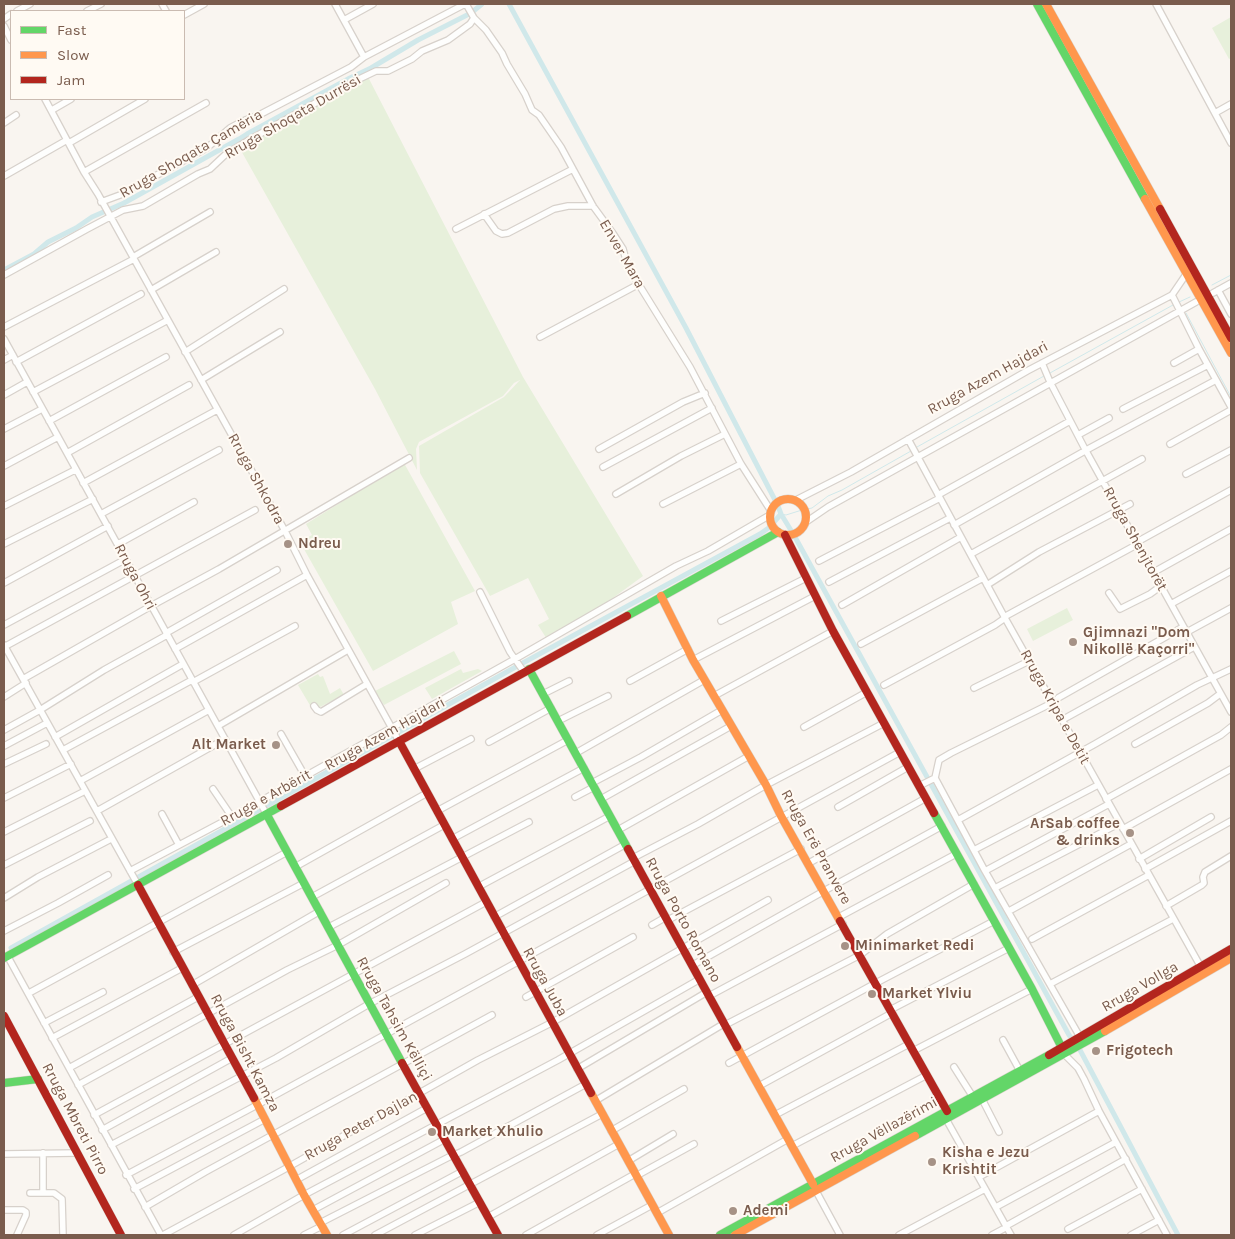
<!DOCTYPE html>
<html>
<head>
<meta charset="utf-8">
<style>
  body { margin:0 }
  #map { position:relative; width:1235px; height:1239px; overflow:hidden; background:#f9f5f0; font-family:Karla,sans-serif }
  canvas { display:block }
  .frame { position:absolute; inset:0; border:5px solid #7a5c4d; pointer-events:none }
  .legend { position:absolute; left:10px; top:10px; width:175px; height:90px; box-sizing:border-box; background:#fffaf3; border:1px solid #cabbb1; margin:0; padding:6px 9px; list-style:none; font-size:15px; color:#7a5c4d }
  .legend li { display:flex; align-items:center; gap:10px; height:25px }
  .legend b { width:25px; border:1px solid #cabbb1 }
</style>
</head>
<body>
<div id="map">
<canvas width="1235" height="1239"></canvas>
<div class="frame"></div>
<ul class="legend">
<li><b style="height:6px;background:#63d668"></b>Fast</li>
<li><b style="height:6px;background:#ff974d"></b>Slow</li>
<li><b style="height:6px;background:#b3261e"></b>Jam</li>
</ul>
</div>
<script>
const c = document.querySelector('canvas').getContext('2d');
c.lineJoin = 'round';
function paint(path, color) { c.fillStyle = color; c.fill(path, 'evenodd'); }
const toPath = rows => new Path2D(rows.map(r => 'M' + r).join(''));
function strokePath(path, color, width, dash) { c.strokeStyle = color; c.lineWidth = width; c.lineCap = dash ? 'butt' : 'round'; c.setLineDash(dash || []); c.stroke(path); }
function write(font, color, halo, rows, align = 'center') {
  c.font = font + ' Karla,sans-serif'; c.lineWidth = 4; c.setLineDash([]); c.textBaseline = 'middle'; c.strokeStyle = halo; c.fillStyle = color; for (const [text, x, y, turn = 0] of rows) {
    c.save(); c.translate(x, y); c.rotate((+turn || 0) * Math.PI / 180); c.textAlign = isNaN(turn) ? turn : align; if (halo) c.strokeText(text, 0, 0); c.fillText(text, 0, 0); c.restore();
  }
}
const green = toPath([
  [1231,17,1231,58,1229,59,1212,28],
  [367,75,523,377,643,576,550,644,538,625,549,619,528,578,490,596,420,473,419,446,504,397,520,380,514,383,503,396,419,442,416,449,417,470,375,389,239,147],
  [404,463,475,591,451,602,458,624,373,671,300,542,312,535,306,524],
  [1067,608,1073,620,1033,641,1027,629],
  [454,651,461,664,384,705,375,691],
  [461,669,463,673,478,669,482,671,432,699,425,688],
  [318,674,320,677,323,676,330,694,340,688,344,695,320,707,314,708,311,707,298,685]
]);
const stream = toPath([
  [1212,285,1231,275],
  [1179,302,1190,297],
  [1186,313,1231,397],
  [1050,373,1173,305],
  [917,447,1044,376],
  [807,509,812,508,828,496,842,490,911,451],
  [781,514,786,515,802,510]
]);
const canal = toPath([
  [509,4,686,328,775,500],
  [4,270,34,254,48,242,76,228,92,217,124,203,239,139,247,134,350,78,371,68,418,40,471,13,482,4],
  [778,506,781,514,792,532],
  [774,522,781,514],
  [795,537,1069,1035,1080,1050,1178,1235],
  [11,948,521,664,760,534,770,527]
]);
const street = toPath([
  [162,4,166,11],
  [335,4,364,57],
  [466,4,474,18,486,30,502,53,507,64,525,94,532,110,539,115,561,147,593,206,612,232,623,249,628,267,690,367,741,464,771,511],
  [1156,4,1231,143],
  [17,11,30,4],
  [87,11,101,4],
  [184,15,204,4],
  [4,19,11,14],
  [344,20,373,4],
  [4,26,11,40],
  [45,99,84,172,98,194,285,531,307,575,399,741],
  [52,110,71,99],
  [1215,113,1231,104],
  [4,123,16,115],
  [69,143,145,99],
  [84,172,206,103],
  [4,176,67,140],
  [101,202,120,195,194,155,208,147,230,128,243,121,259,115,351,67,364,57,465,4],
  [484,214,496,231,502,234,508,233,554,209,568,206,593,206],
  [456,229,573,169],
  [133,257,210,212],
  [4,275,87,229,123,210,143,206,198,174,210,169,226,154,249,140,355,81,376,71,388,71,412,59,422,51,448,40,470,24,474,18],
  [151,290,216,252],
  [1218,290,1231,314],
  [1213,293,1231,283],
  [1172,295,1199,349,1231,407],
  [4,327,134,259],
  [540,337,639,284],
  [4,339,267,815],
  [185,352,284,289],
  [4,360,13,355],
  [16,362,141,294],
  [1042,363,1050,382,1086,451,1231,712],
  [1174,363,1199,349],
  [201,380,280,332],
  [33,392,168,320],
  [4,395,27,382],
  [1123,409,1208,365],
  [49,421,166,357],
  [4,429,42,409],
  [1078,435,1109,418],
  [908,439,1005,618,1202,969],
  [1170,444,1231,410],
  [599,449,683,402,705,393],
  [67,453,189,385],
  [4,466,58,437],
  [603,467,712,408],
  [1186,474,1231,450],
  [83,483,217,410],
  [616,494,681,456,725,434],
  [938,495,1070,421],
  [796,500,851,472,1027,371,1172,295,1187,273],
  [663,504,741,464],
  [4,506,75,470],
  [101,514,219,450],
  [806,522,828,507,1196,302],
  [954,525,1090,448,1216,380],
  [1137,542,1231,490],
  [4,544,93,499],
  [118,544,194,502],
  [971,554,1142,459],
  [819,561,940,498],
  [1154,572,1231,529],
  [829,582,950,518],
  [4,583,108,526],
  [987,585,1039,552,1130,504],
  [480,592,510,652,524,672],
  [1109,593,1120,609,1150,594,1161,586],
  [1171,604,1231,571],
  [842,605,961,537],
  [1004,617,1138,544],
  [721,621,806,578],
  [4,625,126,559],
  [1187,632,1231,608],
  [166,633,277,570],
  [861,644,983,578],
  [4,645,138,885],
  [4,647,255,510],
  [175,649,307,575],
  [693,660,815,596],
  [23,679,151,606,219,569,409,458],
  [630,681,688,649],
  [193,682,295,626],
  [884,685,995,625,1005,618],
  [974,688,1029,661],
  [543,694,569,681],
  [714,696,833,631],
  [4,697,26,683],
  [314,706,317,710,321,712,367,684],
  [1062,720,1194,647],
  [558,721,608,696],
  [218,726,348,650],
  [804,727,867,692],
  [4,730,40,710,104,670,167,635],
  [281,734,305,776],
  [55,737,183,664],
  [489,742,551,708],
  [1135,744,1208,703,1220,694],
  [4,746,47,723],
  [63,750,192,680],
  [576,753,704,680],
  [4,764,46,744],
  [414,769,471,739],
  [935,778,985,871,1080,1037],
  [80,781,209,710],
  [592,783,641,757,722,710],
  [919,786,935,778,939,760,951,753,1052,703,1058,698,1183,627],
  [213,789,232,817],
  [575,797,594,787],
  [4,798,71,764],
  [601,799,731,726],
  [1106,799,1221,735,1231,727],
  [838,807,908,767],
  [97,811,225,739],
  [437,811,568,740],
  [162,814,179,845],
  [958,820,1095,744,1197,685,1231,669],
  [1123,829,1231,769],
  [618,830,749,756],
  [4,832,85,791],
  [452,839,584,768],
  [974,850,1098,785],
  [633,858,698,824,766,785,884,723],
  [1139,859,1211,817],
  [809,863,926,798],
  [4,865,90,821],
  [295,867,427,793],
  [1145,869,1231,821],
  [130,871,232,817,515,659,676,566,708,551,770,515],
  [985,871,1109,804],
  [478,887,610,816],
  [995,888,1120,823],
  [312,897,444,825],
  [4,898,38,877,111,839],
  [1166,906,1202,885,1204,883,1203,877,1205,872,1231,856],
  [1009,911,1131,844],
  [494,917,626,844],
  [839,917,956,854],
  [668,920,801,849],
  [652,925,666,917],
  [329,927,529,822],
  [4,931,58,903,108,875],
  [1032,939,1149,875],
  [173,952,304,883],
  [8,957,161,1235],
  [693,965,824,891,942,826],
  [1050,984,1173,919],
  [192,985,320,911],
  [29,993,287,852],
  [709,996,843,924],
  [526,997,633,937],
  [890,1010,1009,948],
  [44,1023,103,992],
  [725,1025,860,955,887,934,974,884],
  [52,1038,182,968],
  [1003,1040,1020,1071],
  [913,1051,1032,989],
  [1064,1054,1078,1068,1084,1079,1099,1111,1167,1235],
  [729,1063,876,983,994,921],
  [954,1067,973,1097],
  [69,1068,198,997],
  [577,1069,707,992],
  [78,1085,287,970,338,945,446,883],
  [759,1086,892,1013],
  [982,1099,999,1132],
  [595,1101,725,1023],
  [94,1115,486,902],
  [775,1115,909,1044],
  [946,1119,1011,1235],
  [102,1130,232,1058],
  [611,1131,684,1089],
  [111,1145,276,1058,369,1004,465,954,635,861],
  [792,1146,927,1075],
  [43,1153,43,1192],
  [4,1154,77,1153],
  [628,1161,673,1134],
  [126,1175,257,1105,900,752],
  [636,1176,694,1144],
  [979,1177,1099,1111],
  [296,1180,427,1108],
  [134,1189,265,1119],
  [816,1191,840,1235],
  [30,1193,54,1193,62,1199,63,1235],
  [145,1207,205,1172,492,1015],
  [996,1207,1116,1142],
  [4,1210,23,1210,26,1212,26,1215,17,1235],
  [313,1210,445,1139],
  [657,1213,788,1139],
  [488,1217,619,1144],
  [320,1223,449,1157,461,1152,586,1084],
  [1006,1226,1126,1159],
  [1068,1229,1142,1189],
  [163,1235,283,1170,478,1060,551,1023,768,900],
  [234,1235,304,1195,558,1060,700,979],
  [304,1235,322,1226],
  [343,1235,463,1171],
  [375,1235,602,1114],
  [415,1235,480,1202],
  [526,1235,635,1174],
  [597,1235,652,1205],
  [899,1235,985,1189],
  [992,1235,1007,1227],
  [1131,1235,1159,1220]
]);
const fast = toPath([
  [1037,4,1145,199],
  [627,616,778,532],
  [529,669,628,849],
  [934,813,1032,989,1062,1048],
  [267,815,402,1063],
  [4,958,281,806],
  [4,1083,38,1079],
  [915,1136,1105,1031],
  [720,1235,1049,1055]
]);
const slow = toPath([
  [1046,4,1160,209],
  [1145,199,1231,353],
  '770 517a18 18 0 1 1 36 0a18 18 0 1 1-36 0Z',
  [661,596,693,660,766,785,781,816,840,921],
  [1105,1031,1231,958],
  [737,1047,813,1184],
  [591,1093,669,1235],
  [254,1098,304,1195,327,1235],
  [735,1235,915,1136]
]);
const jam = toPath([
  [1160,209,1231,338],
  [785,535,833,631,934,813],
  [399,741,591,1093],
  [281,806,627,616],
  [628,849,737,1047],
  [138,885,254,1098],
  [840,921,947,1111],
  [4,1016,121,1235],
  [1049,1055,1231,949],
  [402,1063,498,1235]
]);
const markers = [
  [288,544,5,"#a69286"],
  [1073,642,5,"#a69286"],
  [276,745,5,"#a69286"],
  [1130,833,5,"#a69286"],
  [845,946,5,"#a69286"],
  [872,994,5,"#a69286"],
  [1096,1051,5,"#a69286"],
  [432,1132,5,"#a69286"],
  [932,1162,5,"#a69286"],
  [733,1211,5,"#a69286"]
];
const streetNames = [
  ["Rruga Shoqata Durrësi",293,117,-30],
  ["Rruga Shoqata Çamëria",191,154,-30],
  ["Enver Mara",622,254,60],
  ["Rruga Azem Hajdari",988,378,-29],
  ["Rruga Shkodra",256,479,61],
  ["Rruga Shenjtorët",1135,539,61],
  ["Rruga Ohri",135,577,62],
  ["Rruga Kripa e Detit",1055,707,61],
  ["Rruga Azem Hajdari",385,734,-29],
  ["Rruga e Arbërit",266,798,-29],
  ["Rruga Erë Pranvere",816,847,61],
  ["Rruga Porto Romano",683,920,61],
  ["Rruga Juba",545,982,61],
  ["Rruga Vollga",1140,987,-30],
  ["Rruga Tahsim Këlliçi",394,1019,61],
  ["Rruga Bisht Kamza",245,1053,62],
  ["Rruga Mbreti Pirro",75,1119,62],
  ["Rruga Peter Dajlan",361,1126,-29],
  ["Rruga Vëllazërimi",884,1130,-29]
];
const poiNames = [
  ["Ndreu",298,544],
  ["Gjimnazi \"Dom",1083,633],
  ["Nikollë Kaçorri\"",1083,650],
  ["Alt Market",266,745,"right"],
  ["ArSab coffee",1120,824,"right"],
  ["& drinks",1120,841,"right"],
  ["Minimarket Redi",855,946],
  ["Market Ylviu",882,994],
  ["Frigotech",1106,1051],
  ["Market Xhulio",442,1132],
  ["Kisha e Jezu",942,1153],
  ["Krishtit",942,1170],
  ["Ademi",743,1211]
];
paint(green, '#e7f0db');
strokePath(stream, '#d0e8ea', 1);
strokePath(canal, '#d0e8ea', 5);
strokePath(street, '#d7d1cb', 8);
strokePath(fast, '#d9d2cb', 9);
strokePath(slow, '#d9d2cb', 9);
strokePath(jam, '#d9d2cb', 9);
strokePath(street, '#fefefd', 5.5);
strokePath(fast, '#63d668', 8);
strokePath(slow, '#ff974d', 8);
strokePath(jam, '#b3261e', 8);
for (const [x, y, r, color] of markers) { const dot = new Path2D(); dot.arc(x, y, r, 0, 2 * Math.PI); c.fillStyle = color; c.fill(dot); strokePath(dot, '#fffaf3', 2); }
write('15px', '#7a5c4d', '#fffaf3', streetNames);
write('bold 15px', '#7a5c4d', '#fffaf3', poiNames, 'left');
</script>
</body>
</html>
